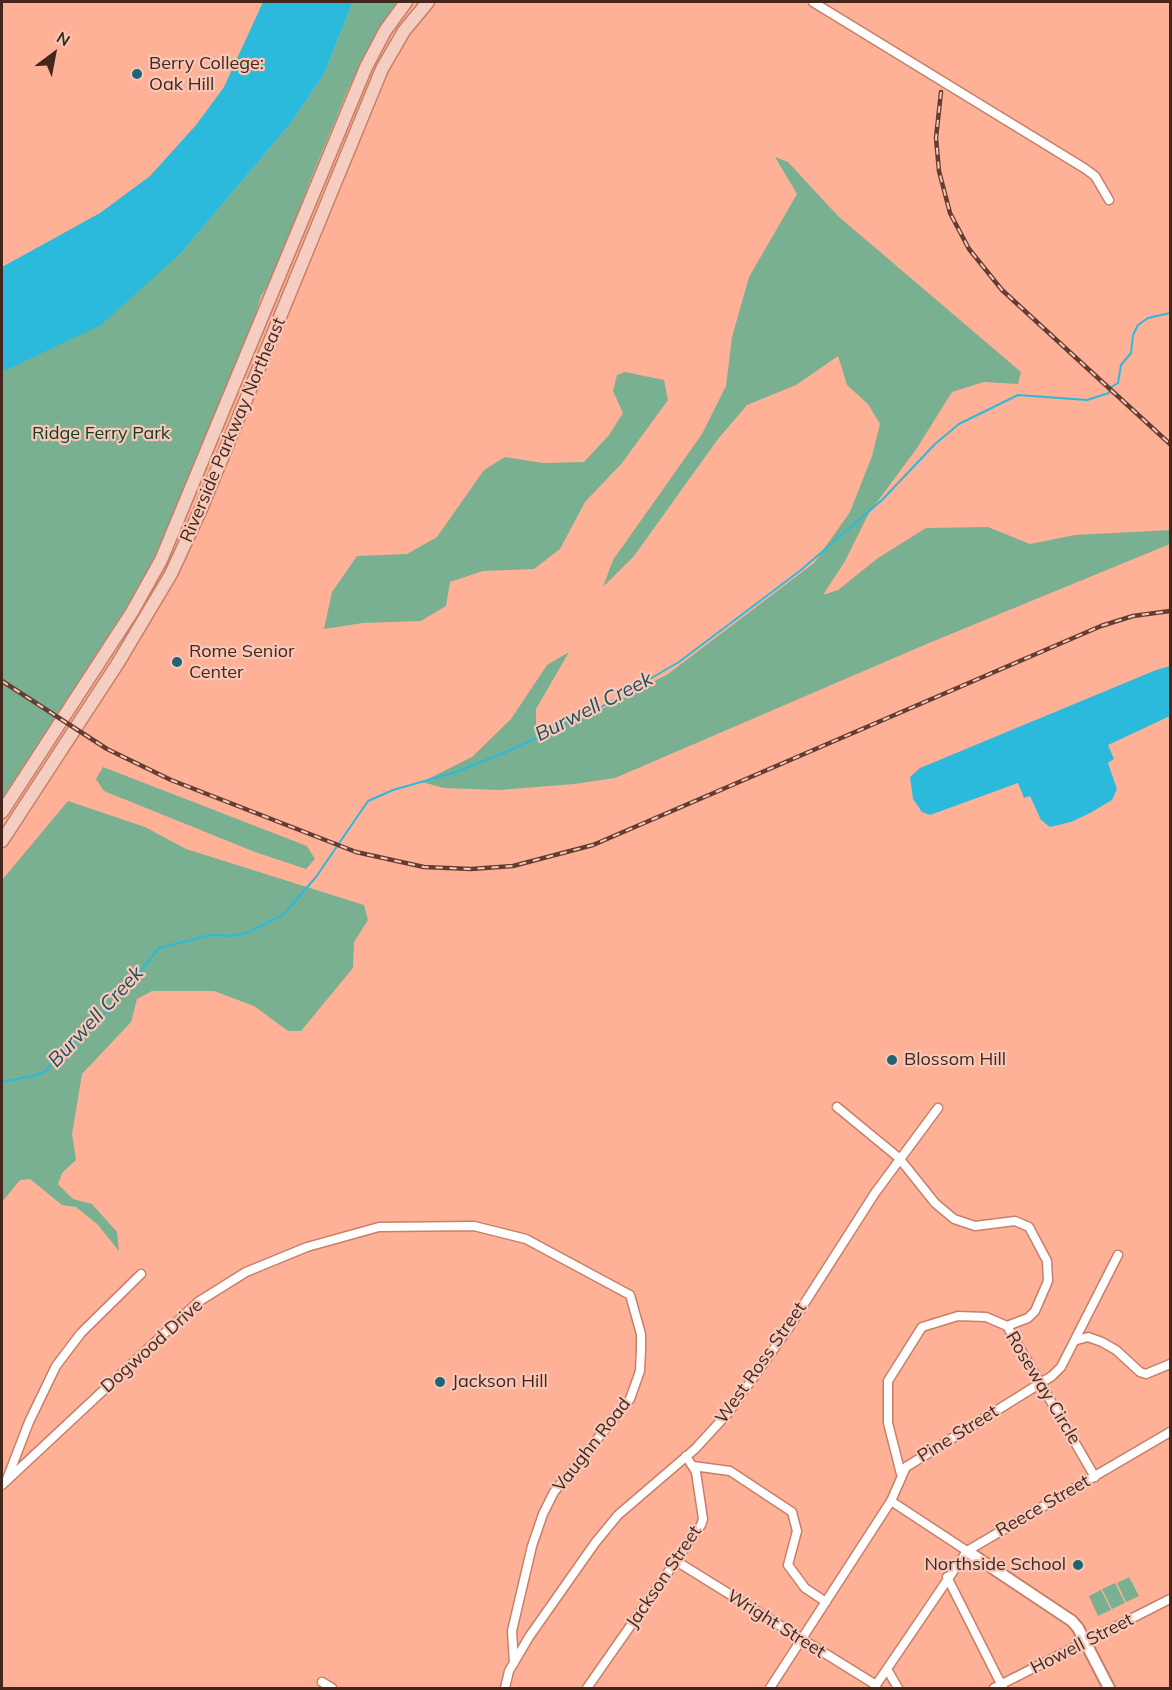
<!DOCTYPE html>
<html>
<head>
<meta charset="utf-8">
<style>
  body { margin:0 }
  #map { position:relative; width:1172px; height:1690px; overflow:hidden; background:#feb197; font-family:Mulish,sans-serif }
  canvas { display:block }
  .frame { position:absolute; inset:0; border:3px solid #45261d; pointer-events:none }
  .north { position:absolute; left:24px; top:24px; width:60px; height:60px; -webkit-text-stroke:4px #f7c7b7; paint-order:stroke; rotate:32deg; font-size:16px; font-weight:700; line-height:24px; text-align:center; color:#45261d }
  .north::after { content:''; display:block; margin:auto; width:21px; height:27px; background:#45261d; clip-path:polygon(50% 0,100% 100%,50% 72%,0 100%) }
</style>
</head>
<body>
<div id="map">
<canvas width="1172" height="1690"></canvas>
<div class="frame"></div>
<div class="north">N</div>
</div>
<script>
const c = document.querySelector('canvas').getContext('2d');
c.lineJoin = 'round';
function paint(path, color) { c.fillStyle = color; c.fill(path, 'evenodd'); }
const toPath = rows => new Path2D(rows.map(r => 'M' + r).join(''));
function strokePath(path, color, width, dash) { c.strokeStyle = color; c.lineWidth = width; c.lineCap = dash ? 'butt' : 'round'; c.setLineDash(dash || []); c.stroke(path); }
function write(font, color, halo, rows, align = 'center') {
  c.font = font + ' Mulish,sans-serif'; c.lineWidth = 4.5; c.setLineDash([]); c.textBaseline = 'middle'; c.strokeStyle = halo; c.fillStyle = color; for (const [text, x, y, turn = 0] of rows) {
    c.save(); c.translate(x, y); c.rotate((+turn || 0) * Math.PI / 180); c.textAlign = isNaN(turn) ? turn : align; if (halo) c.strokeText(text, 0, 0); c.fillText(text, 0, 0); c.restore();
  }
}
const green = toPath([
  [353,2,399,2,349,87,310,181,274,276,261,296,251,329,178,505,137,594,2,802,2,372,181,253,291,123,324,74],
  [775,157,788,162,838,216,1021,372,1018,384,984,382,952,392,917,448,869,513,845,561,823,595,838,590,878,558,926,528,988,527,1030,544,1075,535,1170,530,1170,544,929,643,615,778,574,784,499,790,444,788,422,782,472,757,511,719,547,665,569,652,536,709,536,728,598,711,668,674,814,563,850,512,872,456,880,424,868,404,847,385,838,356,796,385,747,405,718,439,634,556,603,587,613,560,702,434,726,386,732,337,749,277,797,194],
  [625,372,664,380,668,400,622,463,585,502,560,549,534,569,483,571,450,582,446,606,421,621,363,623,324,629,332,592,357,556,407,554,437,537,484,470,505,457,543,463,584,462,609,435,623,413,613,391,617,375],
  [103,767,307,846,315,859,306,869,255,852,104,791,96,779],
  [68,801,145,827,186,849,364,905,368,920,354,942,353,968,301,1031,288,1031,254,1006,214,991,152,991,137,999,131,1022,82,1074,72,1134,76,1160,62,1173,58,1184,73,1199,92,1204,117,1232,119,1251,98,1225,76,1207,62,1205,30,1179,20,1180,2,1202,2,880],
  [1129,1577,1139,1596,1126,1602,1117,1583],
  [1115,1583,1125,1603,1112,1609,1102,1589],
  [1101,1590,1111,1610,1098,1616,1089,1596]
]);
const water = toPath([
  [263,2,353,2,324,74,291,123,181,253,101,325,2,372,2,267,100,213,150,176,196,125,224,87],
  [1170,666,1170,716,1108,745,1114,759,1108,763,1117,789,1112,800,1090,813,1071,822,1050,827,1041,820,1030,796,1024,798,1018,783,930,815,922,812,913,799,910,777,920,768,1156,670]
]);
const stream = toPath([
  [2,1082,37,1075,47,1070,56,1055,85,1034,114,1004,159,948,210,935,230,936,247,933,284,914,316,877,368,801,393,790,456,772,506,752,596,710,679,662,801,570,882,500,935,444,959,424,1018,395,1087,400,1109,393,1110,388,1118,383,1121,365,1131,353,1133,335,1138,325,1148,318,1170,313]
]);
const minor = toPath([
  [813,2,1084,168,1095,176,1109,200],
  [837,1107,899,1158,935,1203,954,1219,975,1226,1015,1221,1029,1227,1047,1261,1048,1281,1035,1311,1028,1318,1007,1326],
  [1077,1340,1088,1337,1102,1342,1116,1350,1140,1372,1146,1374,1170,1364],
  [693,1466,730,1471,792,1512,797,1531,788,1565,805,1588,826,1602],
  [901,1474,888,1423,888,1381,922,1327,958,1316,986,1317,1007,1326,1095,1477],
  [7,1479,29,1422,56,1366,81,1333,141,1274],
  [2,1485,198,1302,246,1272,307,1247,379,1227,474,1226,526,1239,630,1295,641,1334,641,1349,640,1371,630,1399,554,1492,543,1514,532,1546,512,1631,514,1663],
  [891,1501,967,1551],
  [676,1561,876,1685],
  [947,1577,1003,1688],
  [887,1669,898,1688],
  [322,1682,332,1688],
  [505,1688,509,1671,529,1637,595,1543,618,1515,695,1449,728,1413,788,1329,875,1193,938,1108],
  [587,1688,701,1525,703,1519,696,1472,686,1456],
  [770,1688,891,1501,906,1467,1052,1376,1061,1367,1118,1255],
  [874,1688,967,1551,1170,1432],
  [994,1688,1170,1599]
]);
const tertiary = toPath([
  [967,1551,1072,1621,1078,1628,1109,1688]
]);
const secondary = toPath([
  [2,812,132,612,161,560,366,67,385,31,406,2],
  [2,841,118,663,171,574,201,509,382,69,404,31,428,2]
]);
const rail = toPath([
  [941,92,936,138,939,171,950,213,969,249,1002,290,1170,444],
  [2,681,107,749,171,780,356,852,424,867,471,869,513,866,593,845,1101,626,1133,616,1170,611]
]);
const markers = [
  [137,74,6,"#1f6475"],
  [177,662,6,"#1f6475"],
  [892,1060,6,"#1f6475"],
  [440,1382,6,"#1f6475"],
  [1078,1565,6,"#1f6475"]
];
const poiNames = [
  ["Berry College:",149,64],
  ["Oak Hill",149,85],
  ["Rome Senior",189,652],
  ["Center",189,673],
  ["Blossom Hill",904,1060],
  ["Jackson Hill",452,1382],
  ["Northside School",1066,1565,"right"]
];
const streetNames = [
  ["Riverside Parkway Northeast",233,430,-67],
  ["Dogwood Drive",152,1346,-42],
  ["West Ross Street",761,1363,-55],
  ["Roseway Circle",1043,1388,59],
  ["Pine Street",958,1434,-32],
  ["Vaughn Road",592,1445,-52],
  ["Reece Street",1043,1506,-30],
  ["Jackson Street",664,1577,-56],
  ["Wright Street",776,1624,32],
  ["Howell Street",1082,1644,-27]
];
const parkNames = [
  ["Ridge Ferry Park",101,434]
];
const waterNames = [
  ["Burwell Creek",594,707,-27],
  ["Burwell Creek",96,1017,-47]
];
paint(green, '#79b091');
paint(water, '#2bbadc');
strokePath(stream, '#2bbadc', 2);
strokePath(minor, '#c87f67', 11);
strokePath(tertiary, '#c87f67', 14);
strokePath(secondary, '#c87f67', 15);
strokePath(minor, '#fff', 8);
strokePath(tertiary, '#fff', 10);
strokePath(secondary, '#f5cec1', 12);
strokePath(rail, '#643d32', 4.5);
strokePath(rail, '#f7c7b7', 2, [7]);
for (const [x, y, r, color] of markers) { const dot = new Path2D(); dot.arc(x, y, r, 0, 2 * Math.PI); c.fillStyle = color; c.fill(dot); strokePath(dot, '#f7c7b7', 2); }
write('18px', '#45261d', '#f7c7b7', poiNames, 'left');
write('18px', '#45261d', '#f7c7b7', streetNames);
write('18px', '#103c27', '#f7c7b7', parkNames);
write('italic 20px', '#1a5160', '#f7c7b7', waterNames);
</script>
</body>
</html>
